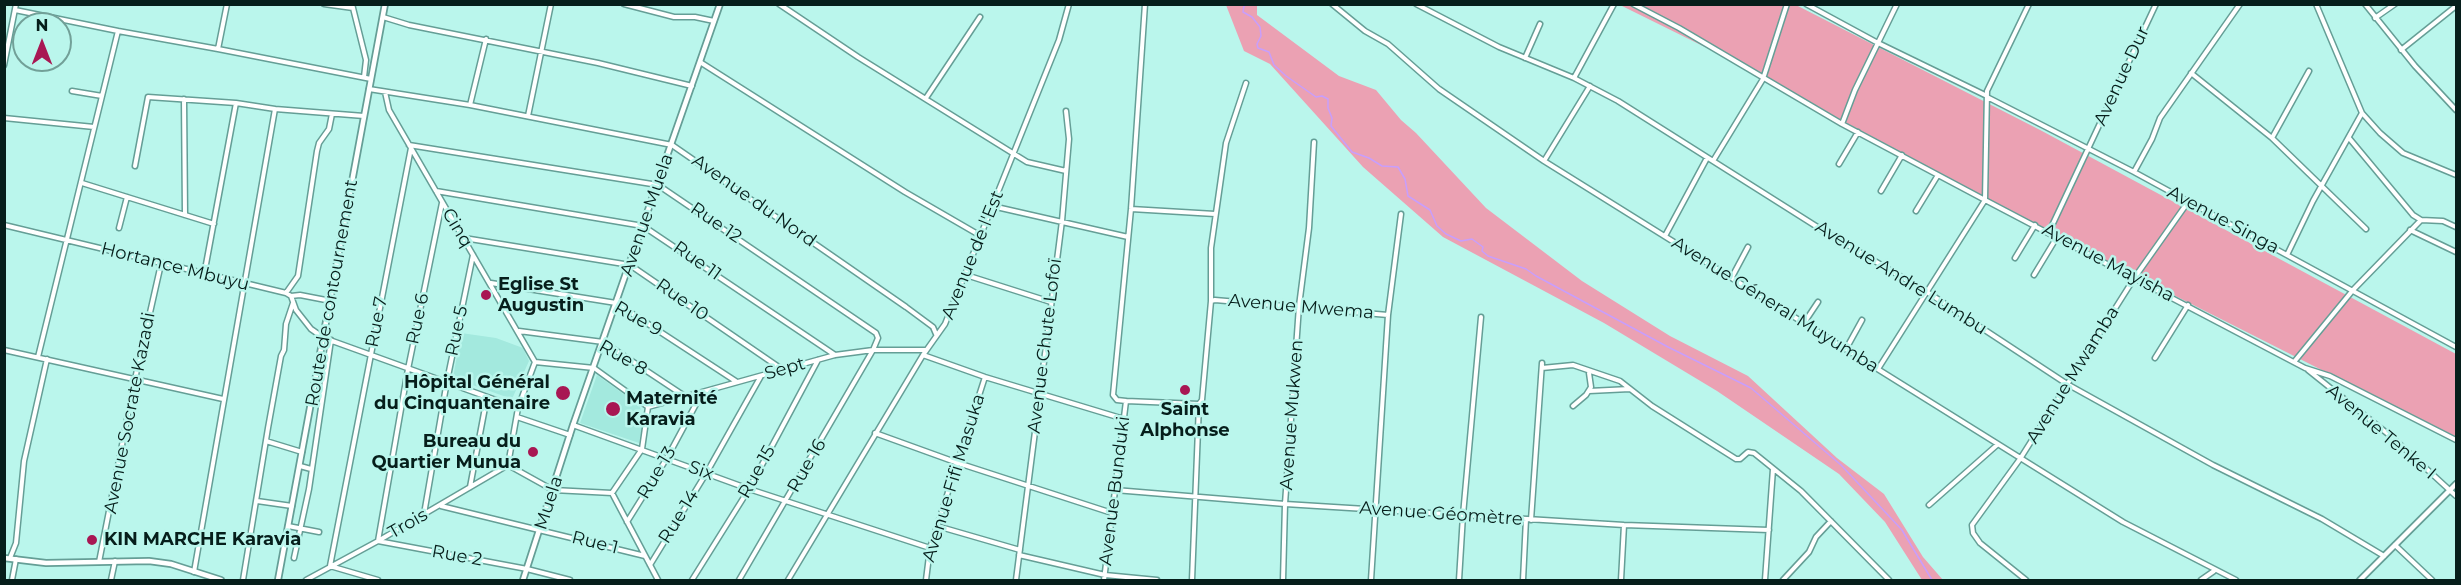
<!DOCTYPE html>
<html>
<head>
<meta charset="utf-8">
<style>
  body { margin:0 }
  #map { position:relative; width:2461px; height:585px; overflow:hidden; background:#baf6ec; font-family:Montserrat,sans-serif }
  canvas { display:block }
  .frame { position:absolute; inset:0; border:6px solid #061e1b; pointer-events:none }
  .north { position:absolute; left:12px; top:12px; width:60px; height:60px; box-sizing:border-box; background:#baf6ec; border:2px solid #72a098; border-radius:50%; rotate:0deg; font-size:16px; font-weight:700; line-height:24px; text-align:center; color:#061e1b }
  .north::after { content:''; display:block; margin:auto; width:21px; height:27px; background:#a81753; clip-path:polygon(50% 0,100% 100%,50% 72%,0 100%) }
</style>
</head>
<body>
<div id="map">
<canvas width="2461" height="585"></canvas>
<div class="frame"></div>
<div class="north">N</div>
</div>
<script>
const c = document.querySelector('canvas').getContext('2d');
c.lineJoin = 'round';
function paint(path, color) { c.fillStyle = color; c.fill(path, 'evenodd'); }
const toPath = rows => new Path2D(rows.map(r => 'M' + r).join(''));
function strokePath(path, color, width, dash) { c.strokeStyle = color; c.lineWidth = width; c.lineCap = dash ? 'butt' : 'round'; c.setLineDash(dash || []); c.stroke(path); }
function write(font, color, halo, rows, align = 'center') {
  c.font = font + ' Montserrat,sans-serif'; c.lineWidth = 5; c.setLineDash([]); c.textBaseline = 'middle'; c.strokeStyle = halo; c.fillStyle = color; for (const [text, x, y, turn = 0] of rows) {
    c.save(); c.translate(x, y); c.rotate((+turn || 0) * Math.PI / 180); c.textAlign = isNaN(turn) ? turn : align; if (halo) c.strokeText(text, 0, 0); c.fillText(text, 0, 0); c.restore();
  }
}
const built = toPath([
  [461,333,496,338,523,348,529,361,512,399,453,378],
  [597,375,640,406,643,422,639,443,580,423]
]);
const green = toPath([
  [1226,5,1257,5,1257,15,1339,76,1376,90,1401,120,1416,133,1486,208,1582,281,1670,336,1748,376,1837,458,1884,494,1923,557,1943,580,1922,580,1885,522,1839,474,1717,391,1604,323,1443,237,1363,167,1270,64,1244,51],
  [1620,5,1796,5,2042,131,2456,354,2456,438,2051,233,1709,49]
]);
const stream = toPath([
  [1249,4,1244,6,1243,12,1252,17,1260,27,1261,36,1257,44,1258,48,1269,52,1274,65,1286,76,1316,97,1322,96,1328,99,1328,108,1332,118,1331,126,1352,152,1369,158,1382,166,1398,167,1405,179,1408,196,1430,210,1437,226,1446,234,1461,241,1472,239,1483,247,1482,251,1488,256,1526,269,1536,276,1668,347,1751,388,1841,465,1902,530,1932,580]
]);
const minor = toPath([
  [324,4,353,8],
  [352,4,366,60,364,77],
  [624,4,674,17,695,17,714,21],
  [779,4,858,57,1027,162,1066,171],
  [1145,4,1131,209,1113,395,1117,400,1126,401,1199,404],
  [1332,4,1365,31,1388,44,1439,89,1544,161,2123,522,2236,580],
  [1416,4,1499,47,1574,78,1618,101,1819,228,1927,292,2067,384,2213,465,2322,519,2384,556],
  [1633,4,1679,28,1842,124,1985,200,2305,368,2330,376,2456,440],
  [1806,4,1878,43,1987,96],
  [2316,4,2362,113,2380,133,2403,153,2456,175],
  [2365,4,2415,66,2456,110],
  [15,10,118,31],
  [383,17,409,25,598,63,692,86],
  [2375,18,2395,4],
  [218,49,371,79],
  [2401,50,2456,6],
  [1525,58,1540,24],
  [700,62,905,192,981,236],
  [4,65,16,4],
  [2191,73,2272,138,2366,229],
  [1574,78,1614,4],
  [369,89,470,105,672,145,906,307,933,327,936,334],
  [72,91,102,96],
  [385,92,389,110,535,362],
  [1987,97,2134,172,2456,347],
  [926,98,980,17],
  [184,99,185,215],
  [470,105,486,39],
  [528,116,551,4],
  [4,118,94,127],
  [1842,124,1855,90,1897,4],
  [2272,138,2309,71],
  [2349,138,2413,215,2421,220,2443,221,2456,227],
  [409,145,658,185,876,333,878,338,873,350,739,580],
  [1544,161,1590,86],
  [1713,161,1763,79,1787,4],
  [1839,164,1858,132],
  [135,166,148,97,236,103],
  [2134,172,2152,139,2160,118,2240,4],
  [82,183,214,224],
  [436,191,643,226,835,355],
  [1881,191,1902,155],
  [442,203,408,369,378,541,527,569,570,580],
  [992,206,1128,237],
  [1131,209,1215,214],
  [1916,211,1938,175],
  [4,225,286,293,291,296,296,310,311,329,324,338,518,408],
  [119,228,127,197],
  [2410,230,2456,252],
  [2049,232,2156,4],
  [1665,236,1707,158],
  [464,238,630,265,783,370],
  [2287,255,2313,201,2362,113],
  [2015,258,2035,225],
  [204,275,236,103,275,109,364,116],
  [966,275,1051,302],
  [2034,275,2057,237],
  [1732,277,1748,247],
  [491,283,616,303,737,382],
  [286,293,298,276,317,151,319,143,329,129,332,114],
  [291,296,300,295,331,301],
  [1211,301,1215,300,1388,315],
  [1804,323,1818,302],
  [519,331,603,342,686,397],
  [1846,349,1862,320],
  [4,350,223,399],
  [923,355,985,377,1124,419],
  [38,357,118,31,218,49,227,4],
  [2155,358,2188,305],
  [535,362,594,368,648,407,642,449,612,493,553,490,508,465,518,408,535,362],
  [2294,362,2353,290,2421,220],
  [1542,368,1573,365,1620,381,1652,406,1736,459,1740,459,1748,452,1754,453,1801,491,1889,580],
  [1878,369,1985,200,1987,91,2029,4],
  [2308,370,2393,438,2456,496],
  [1589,391,1630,389],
  [1573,406,1586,395,1591,387,1589,373],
  [648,407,835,355,873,350,926,350],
  [517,417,570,435],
  [573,425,749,489,930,548],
  [875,433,958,463,1112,513],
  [266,441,302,452],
  [300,466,311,469],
  [470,487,487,397],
  [1115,490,1285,504,1624,525,1769,530],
  [612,493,658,580],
  [257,501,292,506],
  [1929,505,1997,445],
  [441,506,645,556],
  [424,514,447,381,473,255],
  [1531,520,1542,363],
  [627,522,667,458,702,393],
  [288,526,319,532],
  [937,526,1020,550],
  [2395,545,2432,580],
  [1019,555,1105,575,1157,580],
  [10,558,16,543,24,461,47,359],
  [294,558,309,489,331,340],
  [99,562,135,379,161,264],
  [650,565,707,472,761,376],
  [194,572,275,109],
  [12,580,16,559],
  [111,580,115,561],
  [243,580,268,428,281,356,284,350,286,324,293,303],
  [306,580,378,541,508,465],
  [378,580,330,566,411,148],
  [692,580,749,489,818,360],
  [788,580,923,355,945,324,1059,40,1069,4],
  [926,580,930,548,985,377],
  [1016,580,1062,221,1069,139,1066,111],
  [1104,580,1126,401],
  [1192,580,1199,404,1202,400,1211,301,1211,248,1226,143,1246,83],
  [1283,580,1285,504,1299,306,1309,228,1314,142],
  [1371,580,1388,315,1401,214],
  [1459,580,1463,515,1481,317],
  [1523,580,1526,519],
  [1621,580,1624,525],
  [1765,580,1773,469],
  [1783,580,1809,552,1816,537,1831,521],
  [2026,580,1980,543,1973,533,1972,525,2020,459,2135,277,2188,202],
  [2201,580,2214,571]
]);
const tertiary = toPath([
  [4,558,46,563,149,561,171,564,221,580],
  [278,580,385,4],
  [523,580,573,425,720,4],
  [2360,580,2456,484]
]);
const markers = [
  [486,295,6,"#a81753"],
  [1185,390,6,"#a81753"],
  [563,393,8,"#a81753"],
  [613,409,8,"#a81753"],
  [533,452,6,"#a81753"],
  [92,540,6,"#a81753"]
];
const streetNames = [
  ["Avenue Dur",2122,76,-65],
  ["Avenue du Nord",754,201,35],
  ["Avenue Muela",647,215,-71],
  ["Avenue Singa",2223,220,28],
  ["Rue 12",716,223,34],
  ["Cinq",457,228,59],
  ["Avenue de l'Est",973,255,-68],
  ["Rue 11",697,261,35],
  ["Avenue Mayisha",2108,263,28],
  ["Hortance Mbuyu",175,267,14],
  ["Avenue Andre Lumbu",1901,278,32],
  ["Route de contournement",332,293,-80],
  ["Rue 10",682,300,35],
  ["Avenue Géneral Muyumba",1775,305,32],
  ["Avenue Mwema",1301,307,5],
  ["Rue 6",418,319,-78],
  ["Rue 9",638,319,30],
  ["Rue 7",377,322,-79],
  ["Rue 5",457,331,-78],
  ["Avenue Chute Lofoï",1045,346,-83],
  ["Rue 8",623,358,30],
  ["Sept",785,369,-16],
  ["Avenue Mwamba",2073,375,-58],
  ["Avenue Socrate Kazadi",130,413,-79],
  ["Avenue Mukwen",1292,415,-86],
  ["Avenue Tenke I",2381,432,40],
  ["Rue 16",807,466,-60],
  ["Six",701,471,20],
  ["Rue 15",757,472,-61],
  ["Rue 13",657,473,-59],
  ["Avenue Fifi Masuka",954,478,-73],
  ["Avenue Bunduki",1115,491,-83],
  ["Muela",549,503,-72],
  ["Avenue Géomètre",1441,514,4],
  ["Rue 14",679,517,-58],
  ["Trois",408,524,-30],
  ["Rue 1",595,543,14],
  ["Rue 2",457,556,10]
];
const poiNames = [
  ["Eglise St",498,285],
  ["Augustin",498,306],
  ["Hôpital Général",550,383,"right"],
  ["du Cinquantenaire",550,404,"right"],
  ["Maternité",626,399],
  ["Karavia",626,420],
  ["Saint",1185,410,"center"],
  ["Alphonse",1185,431,"center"],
  ["Bureau du",521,442,"right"],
  ["Quartier Munua",521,463,"right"],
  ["KIN MARCHE Karavia",104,540]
];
paint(built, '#a3e9de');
paint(green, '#eba1b3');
strokePath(stream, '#c89efc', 1.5);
strokePath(minor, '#659e96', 7);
strokePath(tertiary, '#659e96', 8);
strokePath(minor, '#fff', 4);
strokePath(tertiary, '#fff', 4.5);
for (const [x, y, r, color] of markers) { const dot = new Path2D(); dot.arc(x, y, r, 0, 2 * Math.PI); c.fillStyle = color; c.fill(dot); strokePath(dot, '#baf6ec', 2); }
write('18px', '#061e1b', '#baf6ec', streetNames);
write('bold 18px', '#061e1b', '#baf6ec', poiNames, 'left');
</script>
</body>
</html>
